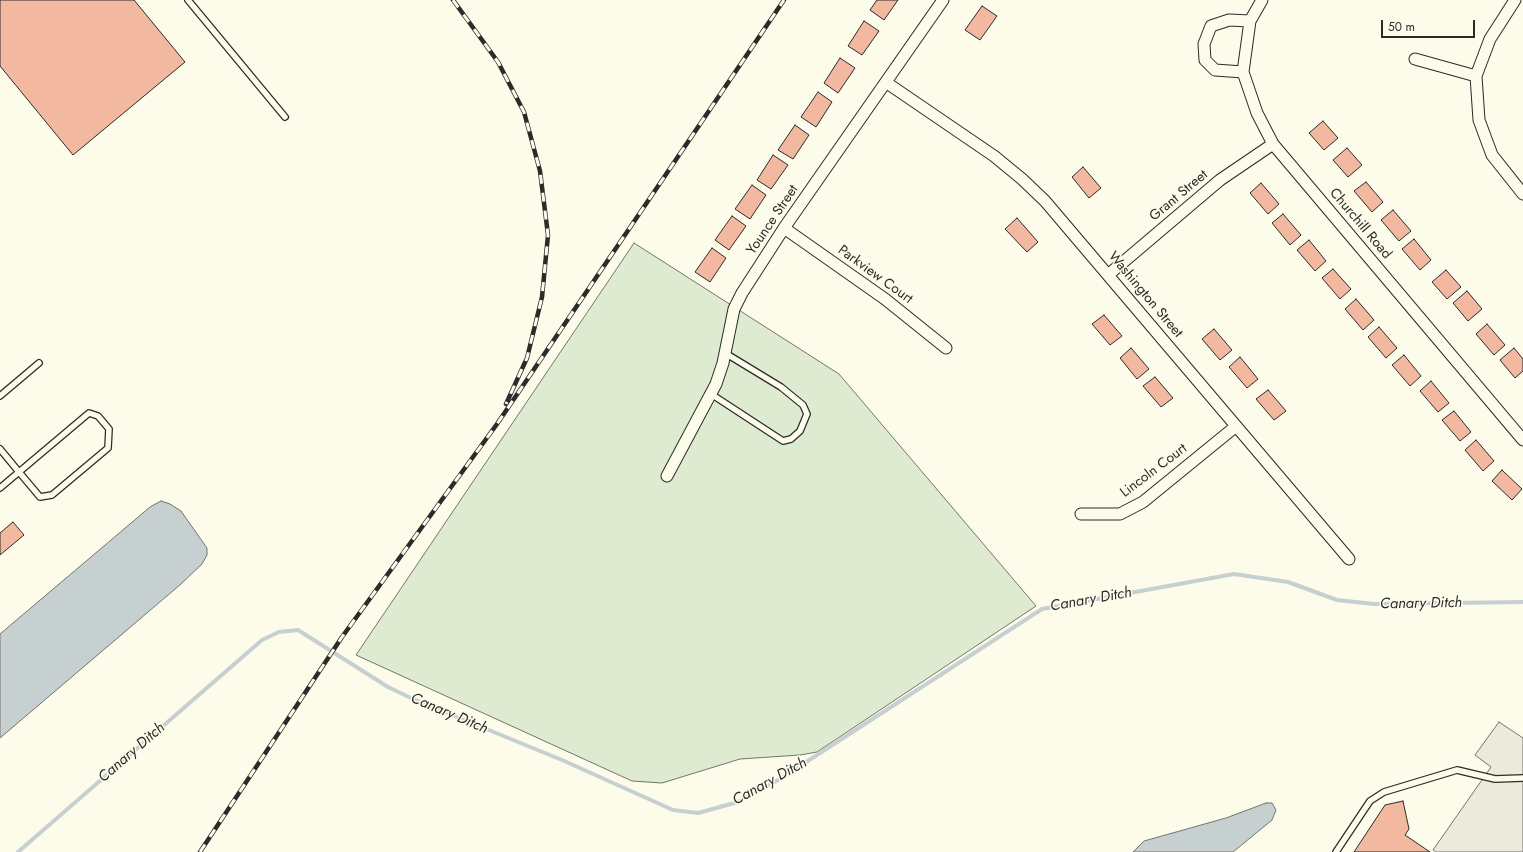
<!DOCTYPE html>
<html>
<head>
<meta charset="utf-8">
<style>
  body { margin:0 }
  #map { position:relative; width:1523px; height:852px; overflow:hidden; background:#fdfbea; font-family:Jost,sans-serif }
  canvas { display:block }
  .scale { position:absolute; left:1381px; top:20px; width:94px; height:18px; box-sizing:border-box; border:2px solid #2b2b2b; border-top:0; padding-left:5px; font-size:12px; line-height:14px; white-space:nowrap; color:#2b2b2b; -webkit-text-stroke:3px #fdfbea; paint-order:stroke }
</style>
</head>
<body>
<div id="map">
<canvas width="1523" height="852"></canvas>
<div class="scale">50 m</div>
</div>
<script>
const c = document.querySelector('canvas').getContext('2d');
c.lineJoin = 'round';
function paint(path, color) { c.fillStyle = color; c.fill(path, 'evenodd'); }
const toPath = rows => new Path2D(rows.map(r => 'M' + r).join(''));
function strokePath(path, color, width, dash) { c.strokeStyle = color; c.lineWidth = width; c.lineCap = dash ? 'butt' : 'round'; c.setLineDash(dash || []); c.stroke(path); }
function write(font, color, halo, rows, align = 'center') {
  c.font = font + ' Jost,sans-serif'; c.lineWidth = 3; c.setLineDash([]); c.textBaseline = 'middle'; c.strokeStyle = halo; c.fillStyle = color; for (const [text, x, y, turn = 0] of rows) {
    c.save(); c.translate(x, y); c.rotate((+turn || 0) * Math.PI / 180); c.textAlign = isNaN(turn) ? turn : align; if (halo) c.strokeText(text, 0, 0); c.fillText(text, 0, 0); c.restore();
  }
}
const green = toPath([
  [634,243,839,374,1036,606,817,752,800,755,740,759,662,783,632,781,356,655,634,243]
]);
const parking = toPath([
  [1499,722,1523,738,1523,852,1436,852,1433,850,1491,767,1475,755,1499,722]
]);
const water = toPath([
  [161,501,170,504,181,511,207,548,207,555,202,564,181,584,0,738,0,634,150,507,161,501],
  [1266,803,1272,803,1276,810,1272,820,1233,852,1133,852,1144,841,1226,818,1266,803]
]);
const stream = toPath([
  [18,852,262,640,279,632,298,630,388,687,413,699,562,760,673,810,698,813,738,802,780,779,1042,609,1234,574,1288,582,1337,600,1374,604,1523,602]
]);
const building = toPath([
  [0,0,134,0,185,62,73,155,0,66,0,0],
  [877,0,898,0,884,20,870,10,877,0],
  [982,6,997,16,980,40,965,30,982,6],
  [864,21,879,31,862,55,848,46,864,21],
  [840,58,855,68,838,93,824,83,840,58],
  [818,92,832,102,816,127,801,117,818,92],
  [1323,121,1338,138,1324,150,1309,133,1323,121],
  [795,125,809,135,793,159,778,150,795,125],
  [1347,148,1362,165,1348,177,1333,160,1347,148],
  [773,155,788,165,771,189,757,180,773,155],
  [1083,167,1101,188,1089,198,1072,177,1083,167],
  [1366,182,1383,202,1372,212,1354,191,1366,182],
  [1261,183,1279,204,1268,214,1250,193,1261,183],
  [752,185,766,195,750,219,735,209,752,185],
  [1393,210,1411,231,1399,241,1381,220,1393,210],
  [1283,214,1301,235,1290,245,1272,223,1283,214],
  [732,216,746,226,729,250,715,240,732,216],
  [1017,218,1038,242,1027,252,1005,229,1017,218],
  [1414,239,1431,260,1420,270,1402,249,1414,239],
  [1309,240,1326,261,1315,271,1297,250,1309,240],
  [712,248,726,258,710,282,695,272,712,248],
  [1333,269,1351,289,1340,299,1322,278,1333,269],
  [1446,270,1461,287,1447,299,1432,282,1446,270],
  [1467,291,1482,309,1468,321,1453,303,1467,291],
  [1356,299,1374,320,1363,330,1345,309,1356,299],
  [1104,315,1122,336,1110,345,1092,324,1104,315],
  [1487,324,1505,345,1494,355,1476,334,1487,324],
  [1379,327,1397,348,1386,358,1368,337,1379,327],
  [1214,329,1232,350,1220,360,1202,339,1214,329],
  [1131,348,1149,369,1137,379,1120,358,1131,348],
  [1514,348,1523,359,1523,371,1515,378,1500,360,1514,348],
  [1404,355,1421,376,1410,386,1392,365,1404,355],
  [1240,357,1258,379,1247,388,1229,367,1240,357],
  [1155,377,1173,398,1161,407,1143,386,1155,377],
  [1431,381,1449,403,1438,412,1420,391,1431,381],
  [1268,390,1286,411,1274,420,1256,399,1268,390],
  [1454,411,1471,432,1460,441,1442,420,1454,411],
  [1476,440,1494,461,1483,471,1465,450,1476,440],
  [1502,470,1522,489,1512,500,1492,481,1502,470],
  [13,522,24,535,0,555,0,533,13,522],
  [1403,801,1409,829,1405,835,1430,852,1354,852,1385,805,1403,801]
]);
const lane = toPath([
  [188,0,285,117],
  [711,394,783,441,791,439,800,431,807,414,803,405,781,387,725,353],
  [0,396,39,363],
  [0,449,19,472,40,497,52,495,108,448,109,429,98,416,89,413,19,472,0,488],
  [1336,852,1370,801,1384,792,1457,770,1495,779,1523,778]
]);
const street = toPath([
  [1262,0,1250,21,1243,72,1257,113,1273,144,1523,440],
  [1515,0,1490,39,1476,76,1479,120,1492,155,1523,194],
  [1415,59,1476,76],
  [1243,72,1215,70,1205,60,1204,44,1211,26,1229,20,1250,21],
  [887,83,994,156,1022,179,1045,201,1349,559],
  [784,228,885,299,946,348],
  [1108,275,1220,180,1273,144],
  [667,476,716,384,723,363,734,309,742,293,784,228,943,0],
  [1081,514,1120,514,1143,502,1235,427]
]);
const rail = toPath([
  [453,0,498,62,524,112,540,171,548,235,542,297,527,358,506,404],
  [200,852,342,637,497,424,784,0]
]);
const streetNames = [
  ["Grant Street",1179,196,-40],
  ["Younce Street",773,220,-56],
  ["Churchill Road",1360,224,50],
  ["Parkview Court",875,275,36],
  ["Washington Street",1145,295,50],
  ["Lincoln Court",1154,471,-37]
];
const waterNames = [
  ["Canary Ditch",1091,600,-10],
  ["Canary Ditch",1421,604,-1],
  ["Canary Ditch",449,714,23],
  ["Canary Ditch",132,753,-41],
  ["Canary Ditch",770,782,-29]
];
paint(green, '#deebd1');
strokePath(green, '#74746e', 1);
paint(parking, '#eceadb');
strokePath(parking, '#74746e', 1);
paint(water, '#c7d0d0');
strokePath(water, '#74746e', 1);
strokePath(stream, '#c7d0d0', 4);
paint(building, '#f2b8a0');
strokePath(building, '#2b2b2b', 1);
strokePath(lane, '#2b2b2b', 8);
strokePath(street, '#2b2b2b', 13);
strokePath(lane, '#fdfbea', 5.5);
strokePath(street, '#fdfbea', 11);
strokePath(rail, '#2b2b2b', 4.5);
strokePath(rail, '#fdfbea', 3, [9]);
write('14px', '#2b2b2b', '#fdfbea', streetNames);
write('italic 15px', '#2b2b2b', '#fdfbea', waterNames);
</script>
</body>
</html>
